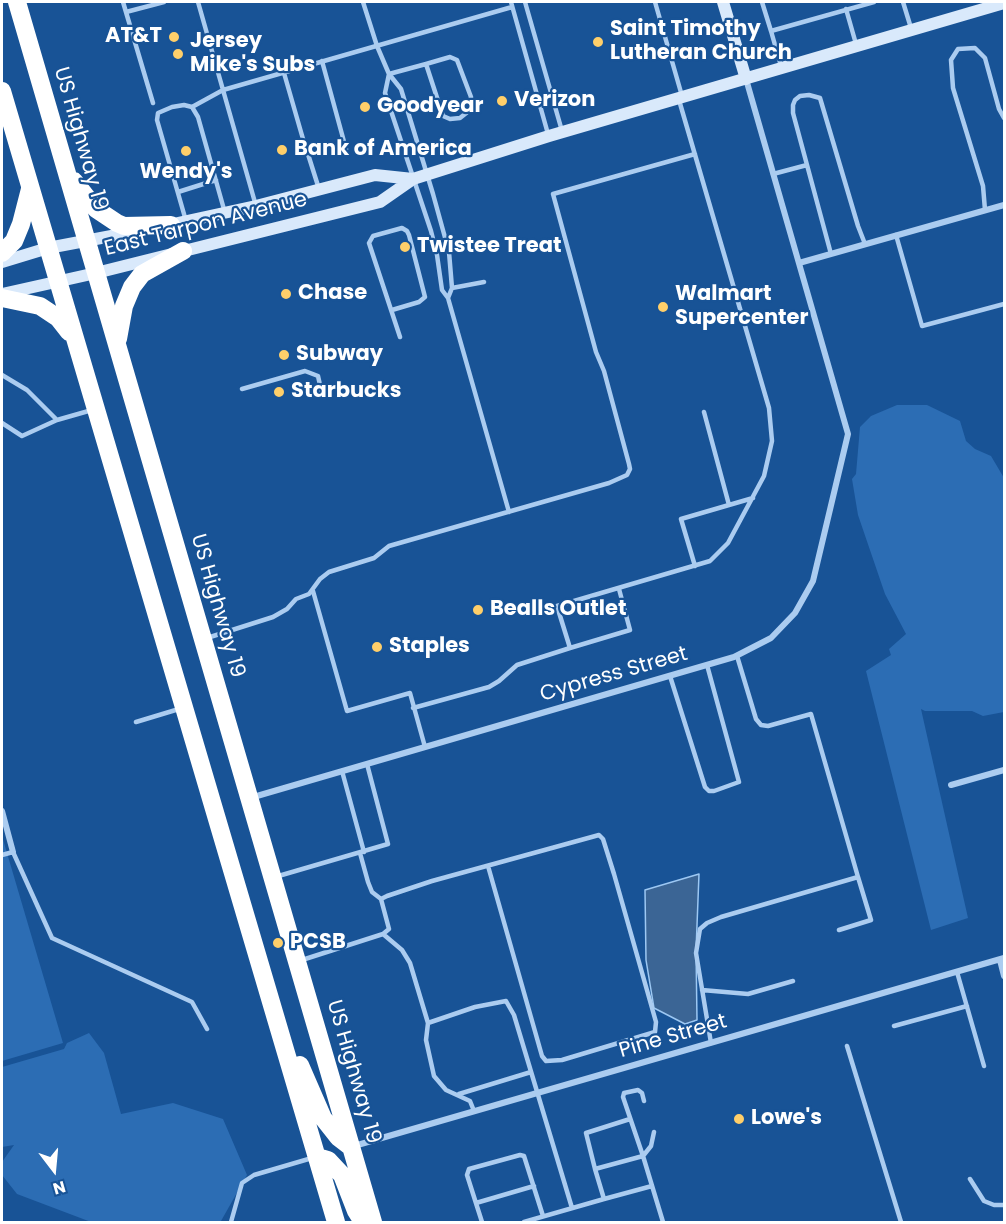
<!DOCTYPE html>
<html>
<head>
<meta charset="utf-8">
<style>
  body { margin:0 }
  #map { position:relative; width:1006px; height:1224px; overflow:hidden; background:#185396; font-family:Poppins,sans-serif }
  canvas { display:block }
  .frame { position:absolute; inset:0; border:3px solid #fff; pointer-events:none }
  .north { position:absolute; left:24px; top:1140px; width:60px; height:60px; -webkit-text-stroke:4px #185396; paint-order:stroke; rotate:164deg; font-size:16px; font-weight:700; line-height:24px; text-align:center; color:#fff }
  .north::after { content:''; display:block; margin:auto; width:21px; height:27px; background:#fff; clip-path:polygon(50% 0,100% 100%,50% 72%,0 100%) }
</style>
</head>
<body>
<div id="map">
<canvas width="1006" height="1224"></canvas>
<div class="frame"></div>
<div class="north">N</div>
</div>
<script>
const c = document.querySelector('canvas').getContext('2d');
c.lineJoin = 'round';
function paint(path, color) { c.fillStyle = color; c.fill(path, 'evenodd'); }
const toPath = rows => new Path2D(rows.map(r => 'M' + r).join(''));
function strokePath(path, color, width, dash) { c.strokeStyle = color; c.lineWidth = width; c.lineCap = dash ? 'butt' : 'round'; c.setLineDash(dash || []); c.stroke(path); }
function write(font, color, halo, rows, align = 'center') {
  c.font = font + ' Poppins,sans-serif'; c.lineWidth = 4.5; c.setLineDash([]); c.textBaseline = 'middle'; c.strokeStyle = halo; c.fillStyle = color; for (const [text, x, y, turn = 0] of rows) {
    c.save(); c.translate(x, y); c.rotate((+turn || 0) * Math.PI / 180); c.textAlign = isNaN(turn) ? turn : align; if (halo) c.strokeText(text, 0, 0); c.fillText(text, 0, 0); c.restore();
  }
}
const green = toPath([
  [897,405,927,405,960,421,966,441,975,449,991,456,1004,478,1004,712,983,716,972,711,925,711,921,709,968,918,931,930,866,671,891,655,889,649,906,634,885,594,858,515,852,479,856,474,860,427,871,416],
  [2,836,63,1043,2,1061],
  [89,1033,104,1053,121,1114,173,1103,223,1119,247,1175,221,1221,91,1222,17,1194,2,1175,2,1162,14,1145,2,1147,2,1067,64,1049,67,1043]
]);
const water = toPath([
  [699,874,696,951,697,1020,685,1024,654,1008,646,960,645,890,699,874]
]);
const lane = toPath([
  [123,2,153,103],
  [198,2,256,206],
  [363,2,377,46,389,74,401,89,433,194,449,252,452,288,448,298],
  [511,2,548,134],
  [525,2,562,131],
  [655,2,682,96],
  [762,2,771,31,874,2],
  [903,2,911,28],
  [846,9,856,44],
  [126,12,164,2],
  [771,31,781,66],
  [322,61,346,149],
  [284,73,303,139],
  [389,74,385,93,431,231,437,255,442,290,448,298,509,512],
  [389,74,426,64,450,57,457,60,471,97,470,110,460,118,450,119,443,116,426,64],
  [192,107,223,90,512,7],
  [307,151,319,189],
  [773,174,807,165],
  [178,192,216,180],
  [985,210,983,186,953,88,951,60,958,49,975,48,985,58,999,109,1004,118],
  [186,221,157,120,158,113,172,107,184,105,192,107,198,117,225,213],
  [896,235,922,326,1004,304],
  [831,254,793,113,793,105,795,100,800,96,809,95,820,98,858,226,865,244],
  [452,288,484,282],
  [392,310,419,302,425,297,409,235,407,231,402,228,373,236,369,243,400,337],
  [2,375,27,390,57,420,92,410],
  [242,389,305,371,318,376,322,394],
  [704,412,729,505],
  [2,423,22,436,57,420],
  [695,566,681,519,753,498],
  [313,591,347,711,410,693,425,747],
  [207,638,273,617,287,609,296,599,309,594,320,579,329,572,374,558,389,546,609,483,627,475,630,469,629,464,604,371,596,352,553,194,695,154],
  [570,648,630,630,619,589],
  [670,676,705,787,709,791,714,791,739,782,707,665],
  [413,708,489,687,499,681,517,665,570,648,557,606,710,561,728,543,764,476,772,441,769,408,679,100],
  [136,722,179,709],
  [342,771,364,852],
  [360,853,368,882,372,892,381,899],
  [2,855,13,852,52,938,192,1002,207,1029],
  [275,877,388,844,367,764],
  [839,930,871,920,858,877],
  [383,934,402,950,410,963,428,1023,426,1040,434,1076,446,1090,470,1101,474,1111],
  [302,960,383,934,389,929,381,899,387,896,432,881,599,835,603,839,614,874,656,1022,655,1032,562,1060,546,1061,542,1056,488,866],
  [957,972,984,1066],
  [702,990,748,994,793,981],
  [428,1023,475,1007,506,1001,514,1015,572,1208],
  [894,1026,967,1006],
  [711,1043,696,953,700,929,707,923,721,917,858,877,811,714,768,726,761,725,756,719,737,656],
  [847,1046,901,1222],
  [459,1094,531,1072],
  [644,1101,642,1093,638,1090,624,1093,623,1097,643,1156,651,1146,654,1132],
  [595,1169,586,1133,630,1119],
  [970,1179,984,1201,994,1205,1004,1205],
  [604,1199,652,1186],
  [476,1203,534,1186],
  [231,1222,242,1183,254,1175,312,1158],
  [482,1222,467,1175,469,1169,520,1155,524,1156,543,1216],
  [524,1222,604,1199,595,1169,643,1156,663,1222]
]);
const street = toPath([
  [799,263,1004,205],
  [951,785,1004,770],
  [250,798,734,657,771,638,795,613,813,581,848,434,746,79],
  [2,811,13,852],
  [1000,960,1004,976],
  [354,1146,1004,958]
]);
const secondary = toPath([
  [723,2,746,79],
  [164,226,256,206,375,175,413,179],
  [2,262,48,248,138,231],
  [2,294,96,273,380,202,413,179,549,136,1004,3]
]);
const highway = toPath([
  [17,2,373,1222],
  [2,91,336,1222],
  [74,181,96,209,117,223,124,226,171,225],
  [2,253,14,241,21,224,30,189],
  [2,298,40,306,58,318,69,332],
  [118,339,124,306,132,287,142,274,183,251],
  [300,1065,323,1118,338,1137,351,1147],
  [318,1157,328,1160,342,1175,356,1211,363,1222]
]);
const markers = [
  [174,37,6,"#ffcf6a"],
  [598,42,6,"#ffcf6a"],
  [178,54,6,"#ffcf6a"],
  [502,101,6,"#ffcf6a"],
  [365,107,6,"#ffcf6a"],
  [282,150,6,"#ffcf6a"],
  [186,151,6,"#ffcf6a"],
  [405,247,6,"#ffcf6a"],
  [286,294,6,"#ffcf6a"],
  [663,307,6,"#ffcf6a"],
  [284,355,6,"#ffcf6a"],
  [279,392,6,"#ffcf6a"],
  [478,610,6,"#ffcf6a"],
  [377,647,6,"#ffcf6a"],
  [278,943,6,"#ffcf6a"],
  [739,1119,6,"#ffcf6a"]
];
const poiNames = [
  ["Saint Timothy",610,30],
  ["Lutheran Church",610,54],
  ["AT&T",162,37,"right"],
  ["Jersey",190,42],
  ["Mike's Subs",190,66],
  ["Verizon",514,101],
  ["Goodyear",377,107],
  ["Bank of America",294,150],
  ["Wendy's",186,173,"center"],
  ["Twistee Treat",417,247],
  ["Chase",298,294],
  ["Walmart",675,295],
  ["Supercenter",675,319],
  ["Subway",296,355],
  ["Starbucks",291,392],
  ["Bealls Outlet",490,610],
  ["Staples",389,647],
  ["PCSB",290,943],
  ["Lowe's",751,1119]
];
const streetNames = [
  ["US Highway 19",80,139,74],
  ["East Tarpon Avenue",206,225,-14],
  ["US Highway 19",217,606,74],
  ["Cypress Street",614,675,-16],
  ["Pine Street",673,1037,-16],
  ["US Highway 19",353,1072,74]
];
paint(green, '#2c6db4');
paint(water, '#3b6595');
strokePath(water, '#9dc8f3', 1.5);
strokePath(lane, '#abccf0', 4.5);
strokePath(street, '#abccf0', 6);
strokePath(secondary, '#d9e9fb', 12);
strokePath(highway, '#fff', 18);
for (const [x, y, r, color] of markers) { const dot = new Path2D(); dot.arc(x, y, r, 0, 2 * Math.PI); c.fillStyle = color; c.fill(dot); strokePath(dot, '#185396', 2); }
write('bold 21px', '#fff', '#185396', poiNames, 'left');
write('21px', '#fff', '#185396', streetNames);
</script>
</body>
</html>
